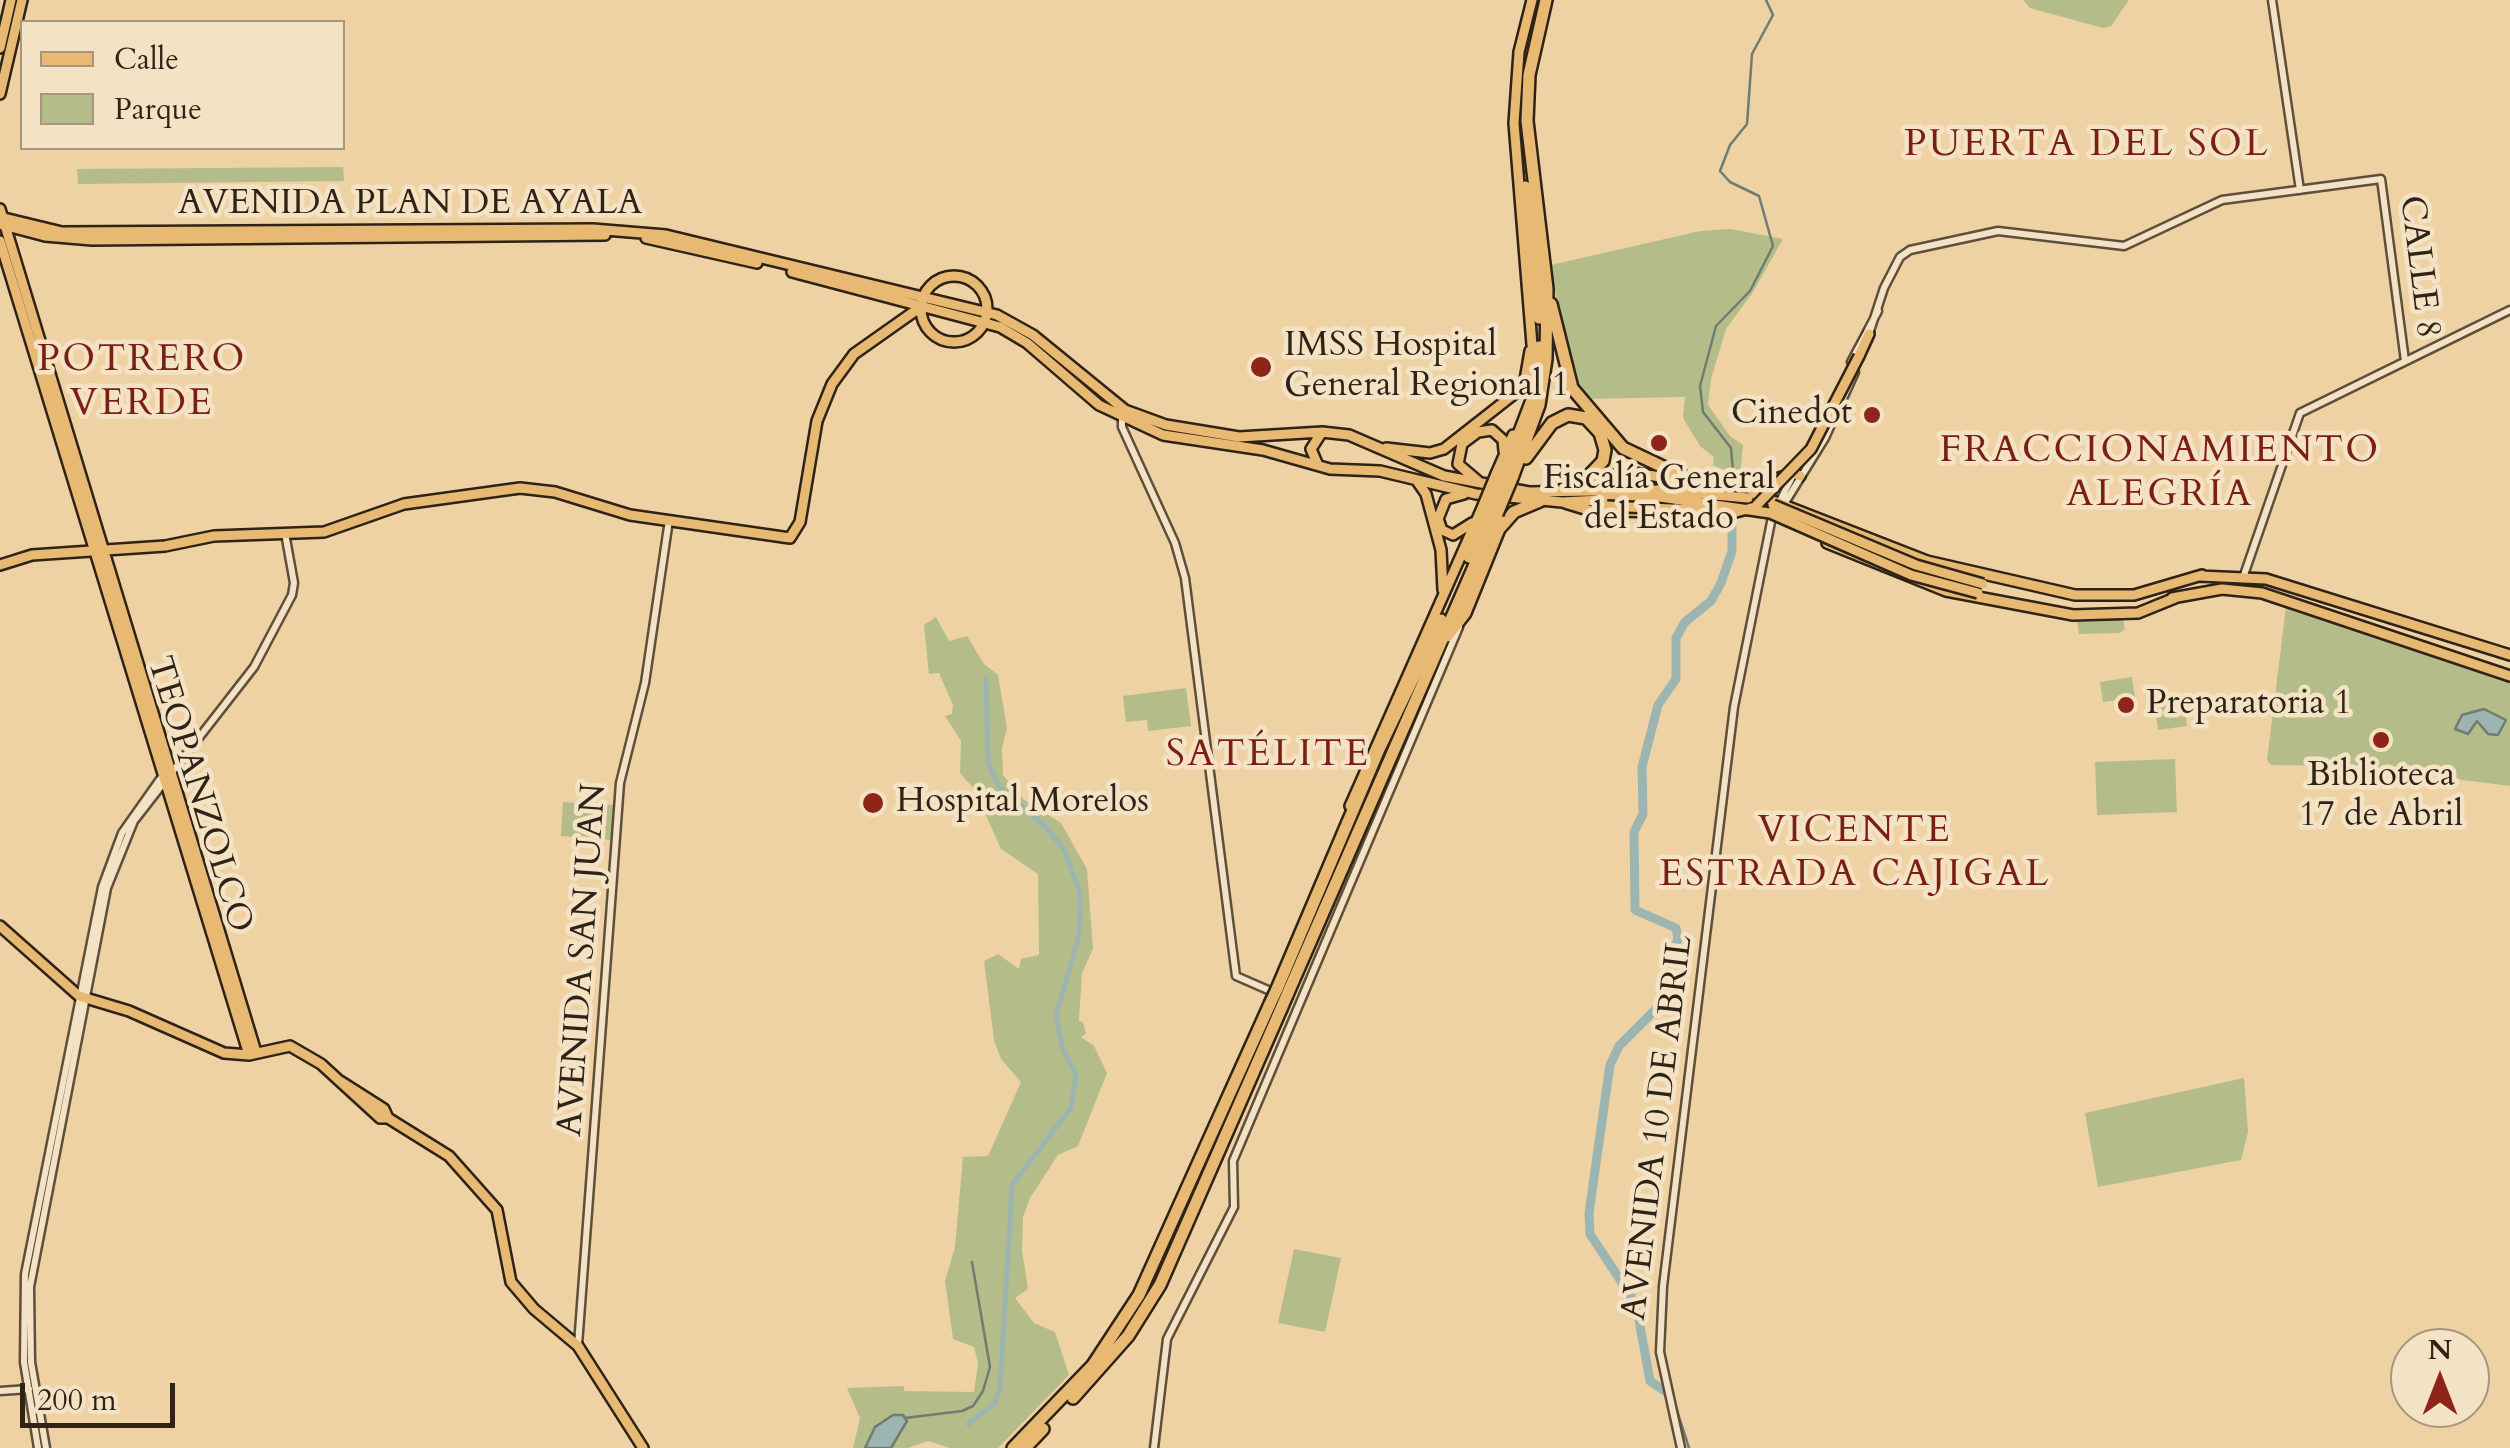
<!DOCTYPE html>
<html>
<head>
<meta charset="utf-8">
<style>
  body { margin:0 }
  #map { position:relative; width:2510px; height:1448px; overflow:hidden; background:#eed2a4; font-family:Cardo,serif }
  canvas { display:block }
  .legend { position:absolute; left:20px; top:20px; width:325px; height:130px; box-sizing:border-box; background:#f4e2c4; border:2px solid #a5967e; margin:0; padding:12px 18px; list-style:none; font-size:30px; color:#2e2316 }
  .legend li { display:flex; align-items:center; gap:20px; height:50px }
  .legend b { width:50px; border:2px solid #a5967e }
  .north { position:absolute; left:2390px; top:1328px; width:100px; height:100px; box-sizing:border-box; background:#f4e2c4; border:2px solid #a5967e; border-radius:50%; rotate:0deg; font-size:28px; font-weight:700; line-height:40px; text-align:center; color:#2e2316 }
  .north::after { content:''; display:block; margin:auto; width:35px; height:45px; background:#8f2418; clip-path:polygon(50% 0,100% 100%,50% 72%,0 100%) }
  .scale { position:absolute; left:20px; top:1383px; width:155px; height:45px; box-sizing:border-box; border:5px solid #2e2316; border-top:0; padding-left:12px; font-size:30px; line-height:35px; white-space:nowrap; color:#2e2316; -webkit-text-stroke:8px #f4e2c4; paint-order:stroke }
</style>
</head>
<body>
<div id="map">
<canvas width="2510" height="1448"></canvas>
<ul class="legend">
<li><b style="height:12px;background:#e7b972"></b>Calle</li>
<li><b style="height:28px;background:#b4bd8a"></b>Parque</li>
</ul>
<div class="north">N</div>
<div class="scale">200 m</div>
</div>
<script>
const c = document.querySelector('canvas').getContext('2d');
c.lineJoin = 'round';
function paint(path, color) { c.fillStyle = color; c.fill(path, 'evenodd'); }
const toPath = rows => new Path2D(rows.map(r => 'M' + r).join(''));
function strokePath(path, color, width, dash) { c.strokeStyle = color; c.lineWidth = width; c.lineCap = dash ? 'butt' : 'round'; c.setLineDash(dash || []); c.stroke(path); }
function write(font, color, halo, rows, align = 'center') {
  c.font = font + ' Cardo,serif'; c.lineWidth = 9; c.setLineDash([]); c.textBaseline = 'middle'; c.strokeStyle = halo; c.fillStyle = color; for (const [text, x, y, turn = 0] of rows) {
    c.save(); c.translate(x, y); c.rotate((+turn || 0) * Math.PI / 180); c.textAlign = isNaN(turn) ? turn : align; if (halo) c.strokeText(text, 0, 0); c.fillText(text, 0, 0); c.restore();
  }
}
const green = toPath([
  [2023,0,2129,0,2111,26,2103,28,2030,8],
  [343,167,344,181,78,184,77,169],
  [1731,229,1783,239,1753,292,1726,329,1711,379,1708,405,1730,436,1743,445,1740,477,1713,465,1714,457,1700,446,1683,418,1685,397,1585,399,1566,361,1551,265,1700,231],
  [2286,607,2510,679,2510,786,2352,766,2271,765,2267,760],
  [936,617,949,641,967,636,984,664,998,675,1007,728,1002,748,1003,775,1023,799,1061,823,1087,869,1093,949,1082,973,1079,1021,1083,1022,1086,1034,1081,1037,1094,1046,1107,1073,1078,1146,1058,1155,1030,1198,1023,1217,1022,1250,1028,1289,1015,1298,1034,1323,1055,1332,1069,1375,998,1448,950,1448,928,1441,908,1448,853,1448,860,1418,847,1388,904,1386,904,1391,974,1392,978,1363,974,1347,953,1339,945,1281,955,1247,963,1157,988,1156,1021,1082,1001,1059,994,1040,984,961,998,954,1019,969,1021,959,1039,955,1038,874,1001,849,974,789,960,773,961,741,945,716,952,714,953,705,939,673,929,674,924,625],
  [2123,619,2125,629,2120,633,2079,634,2077,621],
  [2132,677,2135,698,2103,702,2100,682],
  [1186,688,1191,726,1148,731,1147,720,1126,722,1123,696],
  [2184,702,2187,726,2158,730,2155,706],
  [2175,759,2177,812,2097,815,2095,762],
  [563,802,613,805,612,840,561,836],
  [2244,1078,2248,1132,2241,1160,2098,1187,2085,1113],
  [1294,1249,1341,1258,1325,1332,1278,1323]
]);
const water = toPath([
  [2484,709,2506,720,2498,735,2488,734,2477,721,2468,734,2455,729,2462,715,2484,709],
  [893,1415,903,1415,907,1421,891,1448,865,1448,875,1427,893,1415]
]);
const stream = toPath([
  [1733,472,1731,448,1703,412,1700,386,1716,326,1750,291,1773,246,1759,196,1730,182,1720,171,1730,145,1747,124,1752,54,1773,15,1766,0],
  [1673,1398,1689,1448],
  [905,1418,962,1411,973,1406,983,1391,990,1367,972,1262]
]);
const canal = toPath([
  [968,1424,995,1403,1000,1388,1012,1185,1071,1108,1076,1075,1062,1048,1056,1015,1079,936,1080,911,1080,893,1064,850,1046,827,999,787,988,762,986,679]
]);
const river = toPath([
  [1669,1394,1650,1381,1636,1304,1590,1234,1589,1213,1610,1065,1619,1046,1663,1002,1668,962,1678,939,1676,928,1635,910,1634,832,1643,814,1642,767,1658,705,1676,679,1676,638,1685,622,1711,601,1721,583,1732,551,1732,527]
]);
const minor = toPath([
  [2272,0,2300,190],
  [1868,337,1884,288,1900,257,1910,250,1998,231,2124,246,2222,200,2381,179,2405,361],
  [1851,362,1878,311],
  [1122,414,1122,427,1175,543,1185,578,1236,976,1268,990],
  [1783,506,1825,438,1855,372],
  [2244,575,2300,413,2510,310],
  [578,1345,620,783,645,683,669,520],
  [0,1391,29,1389],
  [38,1448,24,1362,25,1274,102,887,122,833,163,775],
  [46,1448,31,1362,30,1287,107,888,134,821,254,667,292,595,294,583,285,533],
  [1154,1448,1167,1339,1234,1207,1233,1161,1459,627],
  [1681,1448,1660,1352,1663,1286,1734,707,1772,517,1793,475]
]);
const major = toPath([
  [1532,0,1519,52,1514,123,1533,357],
  [0,48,11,0],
  [0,94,22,0],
  [0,209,256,1052],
  [0,217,62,232,593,229,666,235,997,315,1033,335,1125,410,1166,425,1239,437,1322,432,1349,435,1444,476,1529,492,1660,490],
  [0,224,45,236,92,240,605,235],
  [646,238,757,263],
  [0,241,249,1055],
  [792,272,1000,327,1027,343,1099,405,1163,435,1263,450,1330,469,1380,471,1476,494,1562,502,1660,497],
  '921 309a33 33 0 1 1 66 0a33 33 0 1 1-66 0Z',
  [1859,356,1869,334],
  [1386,448,1430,453,1444,449,1518,391,1525,380,1530,351],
  [1317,463,1311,449,1322,432],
  [1496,474,1513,435],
  [1417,481,1426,494,1441,550,1443,590],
  [1478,481,1458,464,1462,444,1478,432,1492,430,1503,440,1504,451],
  [1563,488,1628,472,1745,490,1927,561,2075,595,2134,595,2202,575],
  [1747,489,1794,473,1800,476],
  [1464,494,1446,499,1438,519,1442,530,1453,535,1472,523],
  [1565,503,1588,510,1653,512],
  [1827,543,1946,591,2073,615,2138,613,2175,598],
  [0,565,32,555,165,546,214,536,324,532,404,504,520,488,555,492,630,515,790,538,800,522,817,421,832,384,854,354,922,306],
  [2200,576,2266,579,2510,655],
  [2172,598,2222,589,2262,593,2510,676],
  [1350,806,1482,508],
  [0,926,79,996,129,1011,224,1053,249,1055,290,1046,321,1064,380,1118,388,1118,449,1156,497,1210,511,1282,534,1309,578,1346,643,1448],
  [340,1081,384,1109,388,1118]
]);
const highway = toPath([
  [1525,187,1539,318],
  [1551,304,1572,388,1623,448,1699,484],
  [1526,458,1552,423,1568,415,1586,418,1600,433,1605,450,1603,461,1581,484],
  [1503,476,1532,400,1539,347],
  [1512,478,1539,405,1546,359,1547,289,1527,121,1529,75,1546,0],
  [1469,557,1489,511],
  [1447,636,1465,613,1499,529,1514,512,1540,501],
  [1277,989,1379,749,1441,620],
  [1287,995,1497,514],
  [1073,1398,1128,1336,1160,1285,1281,1009],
  [1013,1448,1093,1365,1139,1295,1270,1004],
  [1025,1448,1043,1429]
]);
const majorBridge = toPath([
  [1660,490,1748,498],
  [1660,497,1770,513,1911,575,1978,593],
  [1773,505,1916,565,1983,584],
  [1607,506,1736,512,1755,507,1811,449,1859,356],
  [1482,508,1496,474]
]);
const highwayBridge = toPath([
  [1489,511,1503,476],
  [1497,514,1512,478],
  [1270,1004,1277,989],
  [1281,1009,1287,995]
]);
const markers = [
  [1261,367,12,"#8f2418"],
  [1872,415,10,"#8f2418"],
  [1659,443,10,"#8f2418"],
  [2126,705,10,"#8f2418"],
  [2381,740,10,"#8f2418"],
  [873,803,12,"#8f2418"]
];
const streetNames = [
  ["AVENIDA PLAN DE AYALA",410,205],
  ["CALLE 8",2418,267,83],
  ["TEOPANZOLCO",198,795,73],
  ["AVENIDA SAN JUAN",584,960,-86],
  ["AVENIDA 10 DE ABRIL",1659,1128,-83]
];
const poiNames = [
  ["IMSS Hospital",1284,347],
  ["General Regional 1",1284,387],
  ["Cinedot",1852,415,"right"],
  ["Fiscalía General",1659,480,"center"],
  ["del Estado",1659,520,"center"],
  ["Preparatoria 1",2146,705],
  ["Biblioteca",2381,777,"center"],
  ["17 de Abril",2381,817,"center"],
  ["Hospital Morelos",896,803]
];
const neighbourhoodNames = [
  ["PUERTA DEL SOL",2087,146],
  ["POTRERO",142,361],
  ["VERDE",142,405],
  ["FRACCIONAMIENTO",2160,452],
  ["ALEGRÍA",2160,496],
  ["SATÉLITE",1268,756],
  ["VICENTE",1855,832],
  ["ESTRADA CAJIGAL",1855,876]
];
paint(green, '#b4bd8a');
paint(water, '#9cb5b0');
strokePath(water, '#707b72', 2.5);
strokePath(stream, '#707b72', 2.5);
strokePath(canal, '#9cb5b0', 5);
strokePath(river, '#9cb5b0', 9);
strokePath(minor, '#5e4f3a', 11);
strokePath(major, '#2e2316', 14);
strokePath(highway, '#2e2316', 16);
strokePath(minor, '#f4e2c4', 6);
strokePath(major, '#e7b972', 9);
strokePath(highway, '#e7b972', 11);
strokePath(majorBridge, '#2e2316', 14, []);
strokePath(highwayBridge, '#2e2316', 16, []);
strokePath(majorBridge, '#e7b972', 9);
strokePath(highwayBridge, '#e7b972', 11);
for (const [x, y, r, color] of markers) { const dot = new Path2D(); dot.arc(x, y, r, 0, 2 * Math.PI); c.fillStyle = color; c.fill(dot); strokePath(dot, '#f4e2c4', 4); }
write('35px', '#2e2316', '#f4e2c4', streetNames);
write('35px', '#2e2316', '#f4e2c4', poiNames, 'left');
c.letterSpacing = '2.5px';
write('38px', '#7a1f14', '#f4e2c4', neighbourhoodNames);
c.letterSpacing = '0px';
</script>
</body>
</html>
